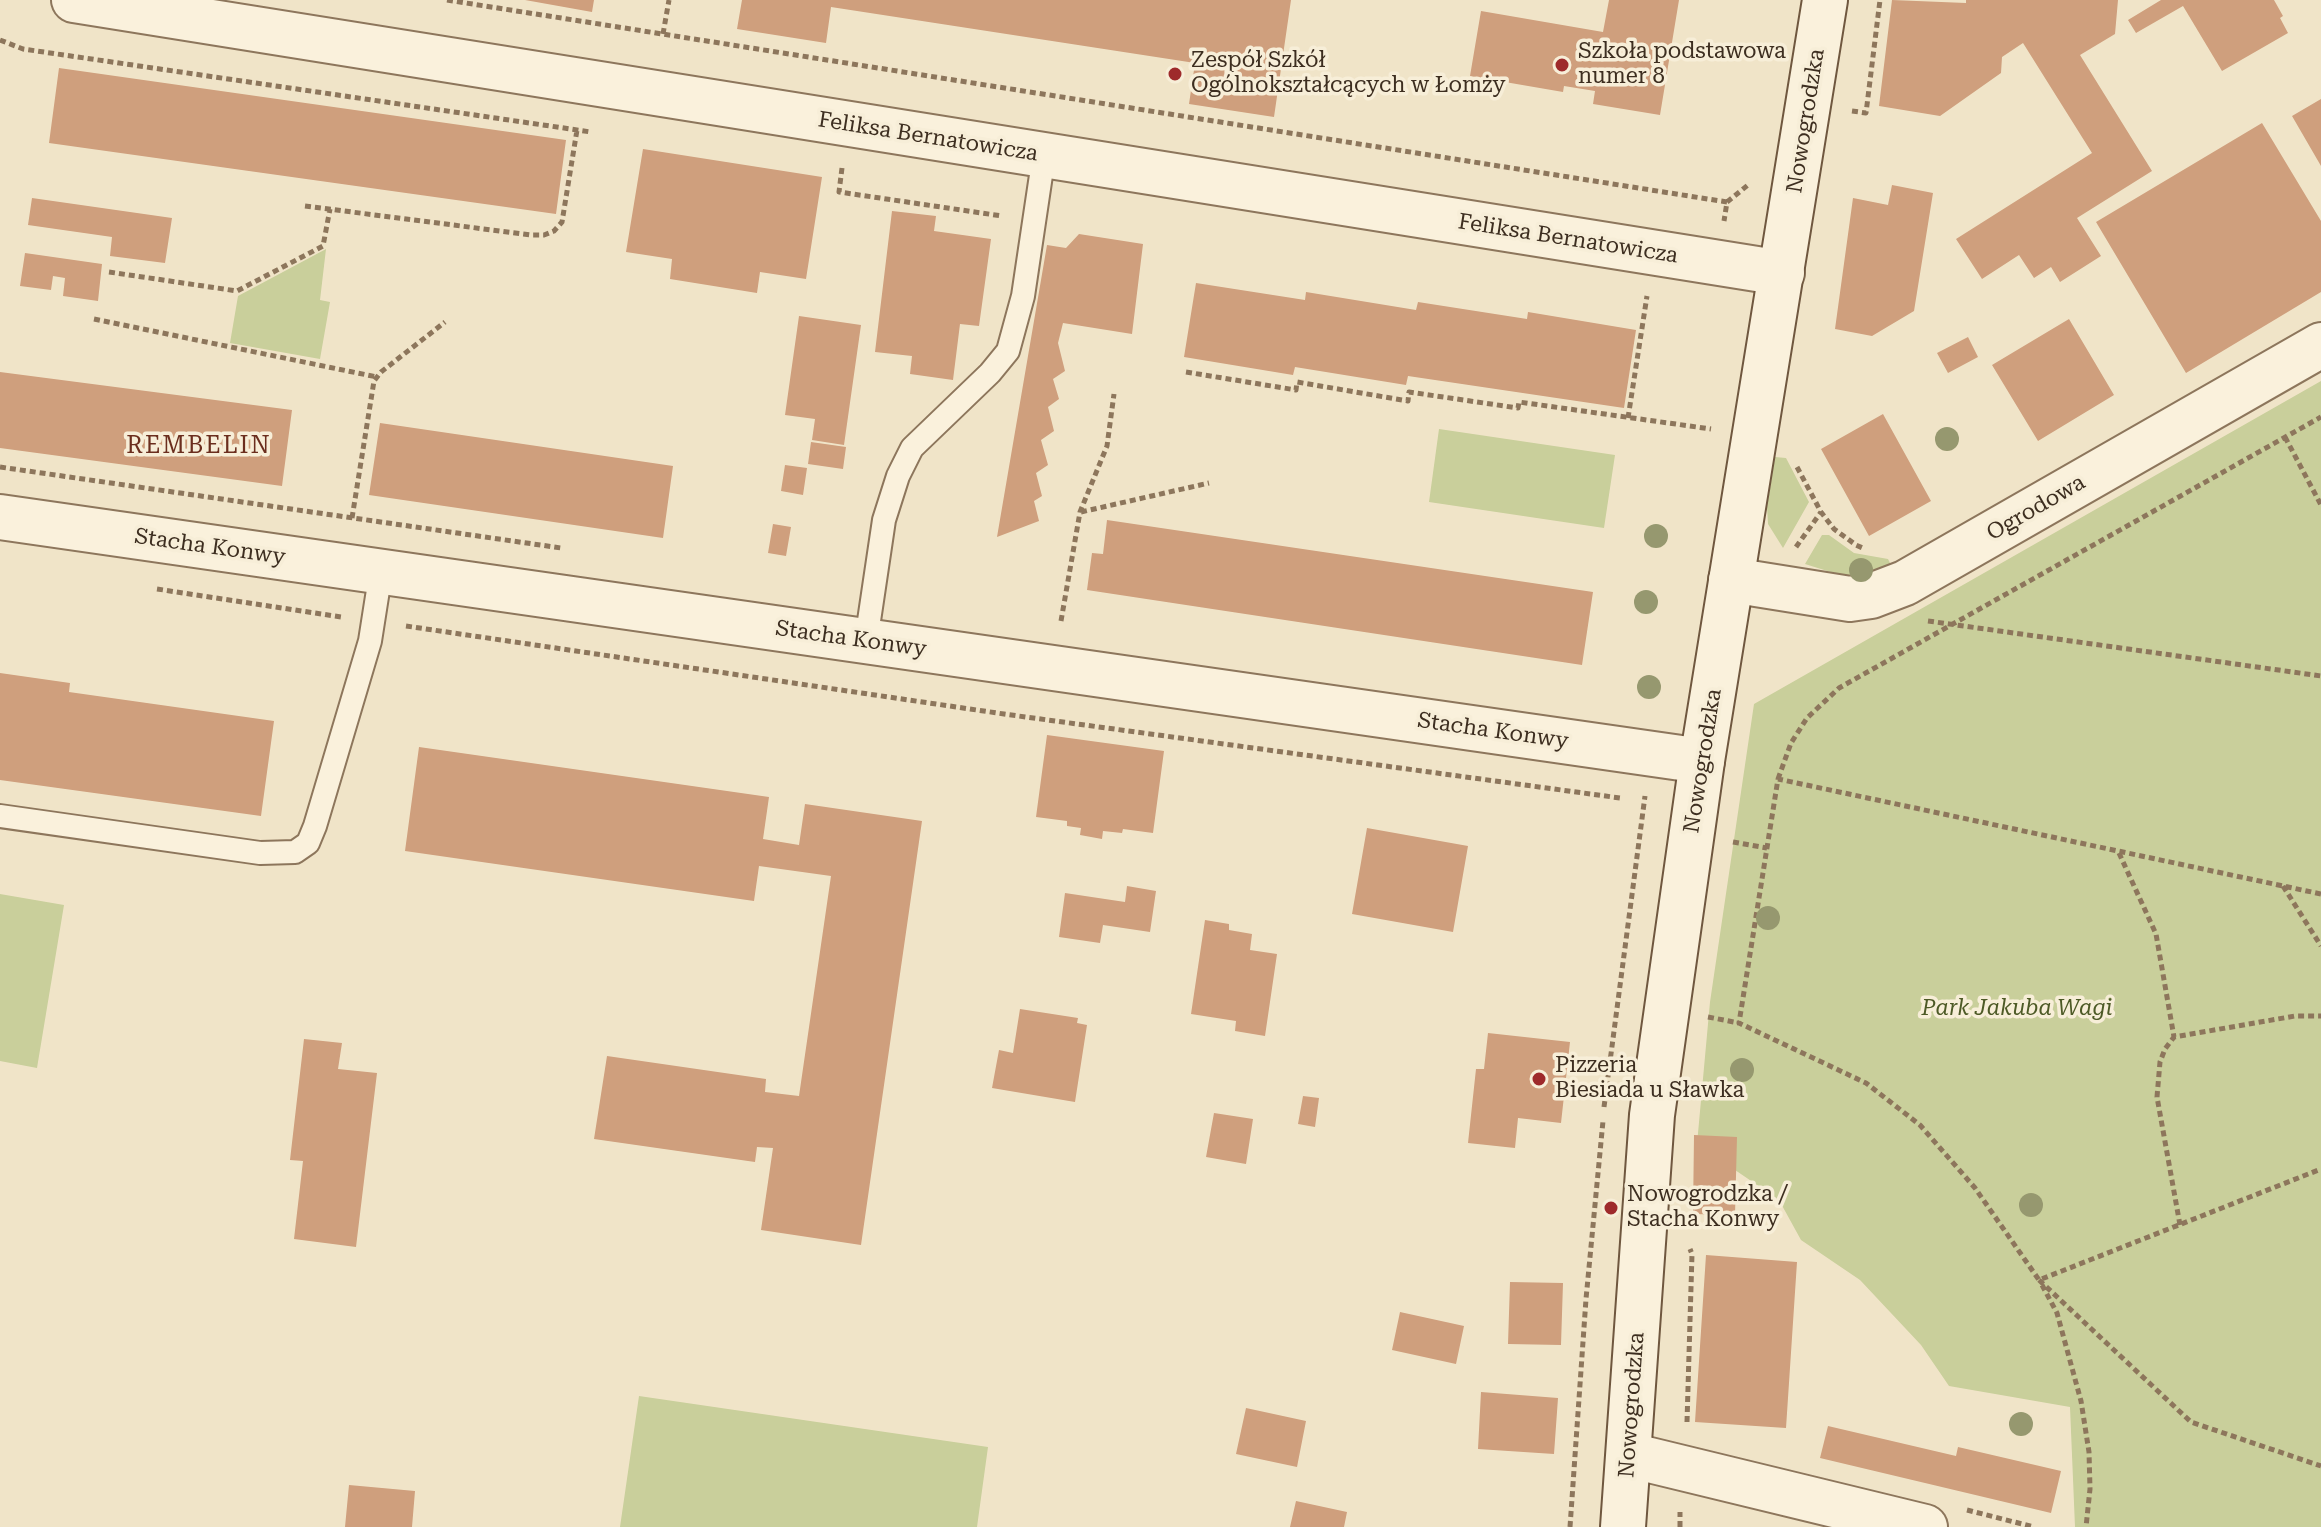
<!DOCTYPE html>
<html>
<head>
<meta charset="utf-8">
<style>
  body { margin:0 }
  canvas { display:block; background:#f0e4c8 }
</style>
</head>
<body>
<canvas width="2321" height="1527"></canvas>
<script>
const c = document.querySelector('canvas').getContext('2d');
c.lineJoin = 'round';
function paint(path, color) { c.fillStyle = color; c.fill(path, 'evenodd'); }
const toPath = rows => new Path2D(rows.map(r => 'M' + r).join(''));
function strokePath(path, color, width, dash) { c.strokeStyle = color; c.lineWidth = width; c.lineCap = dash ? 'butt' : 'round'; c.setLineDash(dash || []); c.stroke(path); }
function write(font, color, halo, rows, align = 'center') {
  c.font = font + ' "Roboto Serif",serif'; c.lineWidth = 7; c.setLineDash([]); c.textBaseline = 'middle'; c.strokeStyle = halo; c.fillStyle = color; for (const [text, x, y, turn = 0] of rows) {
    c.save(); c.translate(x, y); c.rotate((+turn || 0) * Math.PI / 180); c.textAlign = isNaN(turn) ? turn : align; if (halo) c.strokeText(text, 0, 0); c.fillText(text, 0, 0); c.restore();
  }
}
const green = toPath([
  [326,249,320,300,330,302,320,359,230,343,238,296],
  [2321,381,2321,1527,2075,1527,2070,1407,1949,1386,1921,1345,1860,1280,1801,1240,1779,1200,1697,1144,1710,1002,1754,704],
  [1439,429,1615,455,1604,528,1429,502],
  [1775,457,1786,458,1809,502,1783,548,1768,524,1767,507],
  [1822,535,1829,535,1854,553,1888,559,1892,567,1872,575,1857,577,1837,574,1805,564],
  [0,894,64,905,37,1068,0,1061],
  [639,1396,988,1447,977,1527,620,1527]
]);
const building = toPath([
  [525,0,594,0,592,12],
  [742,0,1291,0,1274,117,1189,104,1195,63,831,7,826,43,737,29],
  [1609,0,1679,0,1660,115,1593,104,1595,91,1564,86,1563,92,1470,76,1481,11,1603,32],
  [1892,0,1966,3,1966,0,2118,0,2115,34,2080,55,2152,171,2077,218,2101,256,2060,282,2051,267,2034,278,2019,255,1982,279,1956,239,2092,153,2023,43,2002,57,2001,73,1940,116,1879,106],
  [2161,0,2274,0,2283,16,2280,18,2288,33,2222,71,2183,6,2136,33,2128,20],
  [59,68,566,140,556,214,49,143],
  [2321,99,2321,166,2292,116],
  [2262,123,2321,221,2321,292,2186,373,2096,222],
  [643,149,822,177,806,279,760,272,757,293,670,279,672,259,626,252],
  [1892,185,1933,193,1914,311,1872,336,1835,329,1853,198,1888,205],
  [32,198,172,218,165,263,110,256,112,237,28,225],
  [892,211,936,216,934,231,991,239,979,326,960,324,953,380,910,374,912,356,875,352],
  [1079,234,1143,244,1132,334,1063,323,1058,343,1065,371,1053,379,1059,399,1048,407,1054,431,1041,440,1048,465,1036,473,1042,496,1034,501,1039,521,997,537,1047,245,1066,248],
  [25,253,102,264,98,301,63,296,65,278,53,276,51,290,20,286],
  [1196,283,1305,300,1306,292,1416,310,1418,302,1527,319,1528,312,1636,330,1624,408,1408,376,1406,385,1295,367,1293,375,1184,357],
  [799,316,861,325,844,445,812,440,815,419,785,415],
  [2069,319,2114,395,2038,441,1992,365],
  [1968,337,1978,357,1948,373,1937,353],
  [0,372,292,410,282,486,0,448],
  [1883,414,1931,501,1869,536,1821,449],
  [380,423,673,466,663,538,369,495],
  [811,442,846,447,843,469,808,464],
  [785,465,807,468,803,495,781,491],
  [1107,520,1593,592,1582,665,1087,590,1092,553,1103,554],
  [773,524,791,527,786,556,768,553],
  [0,673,70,683,69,692,274,721,261,816,0,780],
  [1047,735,1164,751,1153,833,1123,829,1122,833,1103,831,1102,839,1080,835,1081,828,1067,826,1067,821,1036,817],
  [419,747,769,797,763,839,799,845,805,804,922,821,861,1245,761,1230,773,1148,757,1147,755,1162,594,1139,607,1056,766,1079,765,1092,799,1096,831,876,759,866,754,901,405,851],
  [1367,828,1468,846,1453,932,1352,914],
  [1127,886,1156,891,1150,932,1103,925,1100,943,1059,937,1065,893,1125,902],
  [1205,920,1229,924,1229,930,1252,934,1250,950,1277,954,1265,1036,1235,1031,1236,1021,1191,1014],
  [1020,1009,1078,1018,1077,1023,1087,1025,1075,1102,992,1088,999,1050,1013,1053],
  [1488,1033,1570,1042,1561,1123,1518,1118,1515,1148,1468,1143,1476,1069,1484,1069],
  [304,1039,342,1043,338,1069,377,1073,356,1247,294,1239,303,1161,290,1160],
  [1303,1096,1319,1098,1315,1127,1298,1124],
  [1214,1113,1253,1119,1246,1164,1206,1157],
  [1694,1135,1737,1137,1735,1215,1693,1214],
  [1706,1255,1797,1262,1786,1428,1695,1422],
  [1510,1282,1563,1283,1561,1345,1508,1344],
  [1400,1312,1464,1326,1456,1364,1392,1350],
  [1481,1392,1558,1398,1554,1454,1478,1449],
  [1246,1408,1306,1421,1297,1467,1236,1454],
  [1828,1426,1956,1456,1958,1447,2061,1471,2051,1513,1820,1458],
  [349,1485,415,1491,412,1527,345,1527],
  [1296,1501,1347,1512,1344,1527,1290,1527]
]);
const path = toPath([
  [447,0,1727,202,1724,221],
  [663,34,669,0],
  [0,40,23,49,591,132],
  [1852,111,1866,113,1880,0],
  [842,168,839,192,1002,216],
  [1727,202,1748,185],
  [305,206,531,235,544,235,554,231,562,222,577,130],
  [109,272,237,291,323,246,330,209],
  [94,319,377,377],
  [1186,372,1296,390,1297,382,1408,401,1409,392,1518,408,1519,402,1711,429],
  [1628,418,1647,296],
  [2285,437,2321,505],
  [0,467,561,548],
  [1797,467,1821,512,1834,529,1856,545,1865,549],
  [1081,512,1209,483],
  [352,518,374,381,381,372,445,322],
  [1796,547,1821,512],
  [157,589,341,617],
  [1061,621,1080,512,1107,446,1114,394],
  [1928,621,2321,676],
  [406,626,1004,714,1620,798],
  [1778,779,1791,743,1807,718,1839,688,2321,417],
  [1733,842,1767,848],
  [2119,853,2156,934,2174,1037],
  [2283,886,2321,946],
  [2321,894,1778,779,1739,1023,1866,1083,1920,1125,1975,1188,2039,1280,2321,1169],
  [1708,1017,1739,1023],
  [1604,1107,1645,796],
  [2180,1225,2157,1097,2160,1062,2165,1049,2174,1037,2295,1016,2321,1016],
  [2039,1280,2191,1422,2321,1466],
  [2042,1285,2057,1313,2081,1401,2089,1452,2090,1489,2086,1527],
  [1687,1422,1692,1254,1690,1249],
  [1967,1510,2034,1527],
  [1570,1527,1586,1299,1603,1121],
  [1680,1527,1680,1512]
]);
const lane = toPath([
  [866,641,884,520,898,476,912,448,990,373,1008,351,1023,296,1044,155],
  [0,816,260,853,295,852,308,843,315,826,370,641,381,571]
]);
const street = toPath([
  [74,0,1782,273],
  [0,517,1702,761],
  [1731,580,1850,599,1871,596,1905,583,2321,345],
  [1629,1455,1925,1527]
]);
const secondary = toPath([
  [1623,1527,1652,1115,1702,761,1825,0]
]);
const trees = [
  [1947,439],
  [1656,536],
  [1861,570],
  [1646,602],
  [1649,687],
  [1768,918],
  [1742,1070],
  [2031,1205],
  [2021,1424]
];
const markers = [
  [1562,65,8,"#9e2a2b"],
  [1175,74,8,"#9e2a2b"],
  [1539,1079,8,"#9e2a2b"],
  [1611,1208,8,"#9e2a2b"]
];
const poiNames = [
  ["Szkoła podstawowa",1578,52],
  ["numer 8",1578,77],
  ["Zespół Szkół",1191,61],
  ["Ogólnokształcących w Łomży",1191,86],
  ["Pizzeria",1555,1066],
  ["Biesiada u Sławka",1555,1091],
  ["Nowogrodzka /",1627,1195],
  ["Stacha Konwy",1627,1220]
];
const streetNames = [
  ["Nowogrodzka",1806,121,-81],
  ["Feliksa Bernatowicza",928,137,9],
  ["Feliksa Bernatowicza",1568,239,9],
  ["Ogrodowa",2036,508,-30],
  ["Stacha Konwy",210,547,8],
  ["Stacha Konwy",851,639,8],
  ["Stacha Konwy",1493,731,8],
  ["Nowogrodzka",1703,761,-81],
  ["Nowogrodzka",1632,1405,-86]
];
const parkNames = [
  ["Park Jakuba Wagi",2017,1009]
];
const neighbourhoodNames = [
  ["REMBELIN",199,446]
];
paint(green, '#c9cf9b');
paint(building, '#cf9f7d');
strokePath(lane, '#8d765c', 26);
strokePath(street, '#8d765c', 48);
strokePath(secondary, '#6f573f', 48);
strokePath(path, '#8d765c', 5, [6, 4]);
strokePath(lane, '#faf1dc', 22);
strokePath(street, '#faf1dc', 44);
strokePath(secondary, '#faf1dc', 44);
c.fillStyle = '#96986f';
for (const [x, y] of trees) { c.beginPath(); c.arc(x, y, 12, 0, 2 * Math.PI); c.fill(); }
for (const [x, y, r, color] of markers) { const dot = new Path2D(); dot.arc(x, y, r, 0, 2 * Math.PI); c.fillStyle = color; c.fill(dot); strokePath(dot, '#f7eed8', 3); }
write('22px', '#3d2e20', '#f7eed8', poiNames, 'left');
write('22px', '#3d2e20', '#f7eed8', streetNames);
write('italic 22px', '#4d5a26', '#f7eed8', parkNames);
c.letterSpacing = '2px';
write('24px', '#6b2e1e', '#f7eed8', neighbourhoodNames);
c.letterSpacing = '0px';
</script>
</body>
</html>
